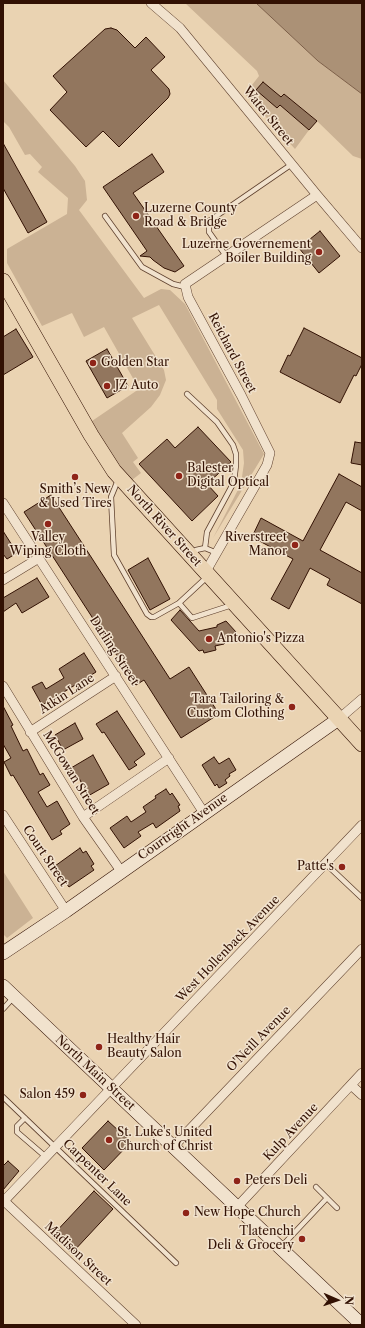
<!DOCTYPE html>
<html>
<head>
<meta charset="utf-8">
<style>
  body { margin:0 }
  #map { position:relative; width:365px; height:1328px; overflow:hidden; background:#ead3b2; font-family:"Libre Caslon Text",serif }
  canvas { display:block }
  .frame { position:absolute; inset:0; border:4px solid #321103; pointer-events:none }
  .north { position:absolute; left:317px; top:1280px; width:40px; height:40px; -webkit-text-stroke:3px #f1e2cd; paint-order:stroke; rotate:92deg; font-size:11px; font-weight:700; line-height:16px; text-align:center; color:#321103 }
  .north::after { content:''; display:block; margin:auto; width:14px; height:18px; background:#321103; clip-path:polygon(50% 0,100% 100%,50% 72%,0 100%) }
</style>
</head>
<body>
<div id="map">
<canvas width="365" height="1328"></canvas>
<div class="frame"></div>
<div class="north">N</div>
</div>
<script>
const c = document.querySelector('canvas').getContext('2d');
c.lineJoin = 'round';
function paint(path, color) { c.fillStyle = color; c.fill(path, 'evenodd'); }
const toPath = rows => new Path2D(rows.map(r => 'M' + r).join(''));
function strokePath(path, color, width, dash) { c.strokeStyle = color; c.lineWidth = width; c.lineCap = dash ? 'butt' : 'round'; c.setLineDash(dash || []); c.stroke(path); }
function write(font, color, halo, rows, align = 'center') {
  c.font = font + ' "Libre Caslon Text",serif'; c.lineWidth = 3; c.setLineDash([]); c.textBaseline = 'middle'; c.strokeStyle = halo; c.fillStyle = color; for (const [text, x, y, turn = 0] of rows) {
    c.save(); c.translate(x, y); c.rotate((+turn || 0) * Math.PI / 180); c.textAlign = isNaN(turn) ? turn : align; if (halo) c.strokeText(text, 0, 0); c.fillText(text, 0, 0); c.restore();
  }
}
const green = toPath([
  [185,3,256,3,318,61,362,94,362,159,353,156,317,121,284,94,281,97,256,90,277,108,280,105,309,130,295,149,245,94,259,76,257,71],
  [3,80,75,166,85,181,87,200,79,210,144,298,161,289,170,290,185,304,264,454,213,538,241,484,244,463,243,450,217,409,217,400,159,305,132,318,164,370,166,380,160,395,151,407,122,433,138,458,133,462,141,473,132,480,116,465,92,421,139,389,104,327,84,337,72,313,42,326,7,263,7,249,67,214,68,198,38,172,42,167,30,154,25,155,9,127,3,121],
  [3,871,33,918,7,938,3,934]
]);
const water = toPath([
  [256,3,362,3,362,94,318,61,256,3]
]);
const building = toPath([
  [111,28,117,30,135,48,146,37,165,57,151,70,169,89,170,94,168,98,119,147,103,131,86,147,50,110,67,92,53,76,105,29,111,28],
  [263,82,281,97,284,94,317,121,309,130,280,105,277,108,256,90,263,82],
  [3,143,47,222,28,233,3,188,3,143],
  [152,154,164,172,133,193,184,266,175,272,164,268,153,260,150,257,140,256,147,251,103,187,152,154],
  [320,231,340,256,319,273,299,248,320,231],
  [304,328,362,358,362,364,356,376,354,375,340,403,280,372,288,355,290,356,304,328],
  [16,329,33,357,3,375,3,337,16,329],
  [107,349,128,386,107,398,86,361,107,349],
  [198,427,231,462,207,484,218,496,192,521,139,464,167,439,175,448,198,427],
  [355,442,362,443,362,465,351,463,355,442],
  [339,474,362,487,362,511,346,502,320,550,362,573,362,604,327,585,330,579,310,568,289,609,271,599,293,559,252,537,261,518,303,541,339,474],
  [51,495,170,679,189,667,219,714,181,738,144,680,136,685,24,512,51,495],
  [3,531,17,553,7,559,3,554,3,531],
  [148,558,170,599,150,610,128,570,148,558],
  [37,578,49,597,22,613,16,603,3,612,3,598,37,578],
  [180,610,199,631,217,627,217,625,226,621,236,632,224,644,215,646,216,650,204,653,203,650,199,651,171,620,180,610],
  [84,653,96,672,59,695,59,696,42,705,32,687,42,682,46,689,64,678,59,669,84,653],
  [3,706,13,725,11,726,23,751,27,749,40,775,43,773,50,785,38,792,47,807,57,801,70,824,60,831,62,834,52,840,13,775,11,776,4,762,11,758,3,744,3,706],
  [117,711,145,754,134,762,137,765,129,770,104,732,102,733,96,724,117,711],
  [75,723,83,739,63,750,55,735,75,723],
  [93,755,109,784,88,796,79,778,77,779,71,768,93,755],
  [214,757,219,764,229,758,236,770,229,774,230,776,225,780,227,783,219,788,217,784,215,786,202,765,214,757],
  [166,789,170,795,172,793,180,805,178,806,180,811,156,828,153,823,138,832,141,836,124,848,110,828,127,816,131,822,146,812,143,807,156,798,155,796,166,789],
  [80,848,83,853,86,851,94,864,91,866,94,870,69,887,66,883,64,885,57,875,60,873,55,866,80,848],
  [108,1121,131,1142,104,1170,82,1148,108,1121],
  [8,1161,19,1171,3,1190,3,1166,8,1161],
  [94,1191,113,1209,72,1253,52,1236,94,1191]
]);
const service = toPath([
  [105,216,142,267,173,284,185,287],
  [226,256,209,232,209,221,292,164],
  [187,394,217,422,233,445,236,454,236,465,234,482,207,532,205,548],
  [118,480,111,497,114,555,147,614,151,617,154,617,179,603],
  [193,555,196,550,205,548,217,553],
  [207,577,179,603,192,618,232,605],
  [326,864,362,898],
  [3,1009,13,998],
  [3,1097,176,1263],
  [25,1118,17,1126,17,1132,46,1157],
  [316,1187,327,1198],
  [281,1247,327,1198,337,1208]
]);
const minor = toPath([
  [151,3,180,28,317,195,362,248],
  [3,503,204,813],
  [205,573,267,465,270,453,241,395,188,297,185,284,317,195],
  [3,580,39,558],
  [3,686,83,817,121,871],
  [340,718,362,699],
  [30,732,116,676],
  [3,815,66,911],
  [83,817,169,758],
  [351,1085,362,1095],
  [174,1146,362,949],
  [3,1200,136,1325],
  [3,1202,362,825],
  [238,1206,362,1073]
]);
const secondary = toPath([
  [3,953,66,911,340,718],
  [3,986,362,1325]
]);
const primary = toPath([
  [3,281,91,435,114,471,362,744]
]);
const markers = [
  [136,216,4,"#8f2418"],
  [319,252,4,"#8f2418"],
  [93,363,4,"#8f2418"],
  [107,386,4,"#8f2418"],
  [179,476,4,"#8f2418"],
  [75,477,4,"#8f2418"],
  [48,524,4,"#8f2418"],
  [295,545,4,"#8f2418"],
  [209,639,4,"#8f2418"],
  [292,707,4,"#8f2418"],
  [342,867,4,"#8f2418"],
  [99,1047,4,"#8f2418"],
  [83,1095,4,"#8f2418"],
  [109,1140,4,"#8f2418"],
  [237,1181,4,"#8f2418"],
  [186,1213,4,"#8f2418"],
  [302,1239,4,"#8f2418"]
];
const streetNames = [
  ["Water Street",268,116,51],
  ["Reichard Street",232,353,62],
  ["North River Street",164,526,48],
  ["Darling Street",114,651,57],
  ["Atkin Lane",67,694,-33],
  ["McGowan Street",71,773,58],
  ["Courtright Avenue",183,827,-35],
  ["Court Street",45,856,56],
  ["West Hollenback Avenue",228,949,-46],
  ["O'Neill Avenue",259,1039,-46],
  ["North Main Street",95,1073,43],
  ["Kulp Avenue",291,1132,-47],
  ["Carpenter Lane",97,1173,44],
  ["Madison Street",78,1254,43]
];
const poiNames = [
  ["Luzerne County",144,209],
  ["Road & Bridge",144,223],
  ["Luzerne Governement",311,245,"right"],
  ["Boiler Building",311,259,"right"],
  ["Golden Star",101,363],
  ["JZ Auto",115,386],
  ["Balester",187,469],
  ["Digital Optical",187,483],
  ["Smith’s New",75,490,"center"],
  ["& Used Tires",75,504,"center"],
  ["Valley",48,538,"center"],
  ["Wiping Cloth",48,552,"center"],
  ["Riverstreet",287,538,"right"],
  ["Manor",287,552,"right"],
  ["Antonio's Pizza",217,639],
  ["Tara Tailoring &",284,700,"right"],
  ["Custom Clothing",284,714,"right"],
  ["Patte's",334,867,"right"],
  ["Healthy Hair",107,1040],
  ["Beauty Salon",107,1054],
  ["Salon 459",75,1095,"right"],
  ["St. Luke's United",117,1133],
  ["Church of Christ",117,1147],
  ["Peters Deli",245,1181],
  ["New Hope Church",194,1213],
  ["Tlatenchi",294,1232,"right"],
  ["Deli & Grocery",294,1246,"right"]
];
paint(green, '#cbb294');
paint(water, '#ab9176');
strokePath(water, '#7b5e48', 1);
paint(building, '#92765e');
strokePath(building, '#321103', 1);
strokePath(service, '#60422f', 6);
strokePath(minor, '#60422f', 10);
strokePath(secondary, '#321103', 14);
strokePath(primary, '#321103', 16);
strokePath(service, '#f1e2cd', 4.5);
strokePath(minor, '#f1e2cd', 9);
strokePath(secondary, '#f1e2cd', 13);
strokePath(primary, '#ead3b2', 15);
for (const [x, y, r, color] of markers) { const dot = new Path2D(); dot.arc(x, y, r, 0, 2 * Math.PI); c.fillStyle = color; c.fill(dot); strokePath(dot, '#f1e2cd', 1.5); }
write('12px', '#321103', '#f1e2cd', streetNames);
write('12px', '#321103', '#f1e2cd', poiNames, 'left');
</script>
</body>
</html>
